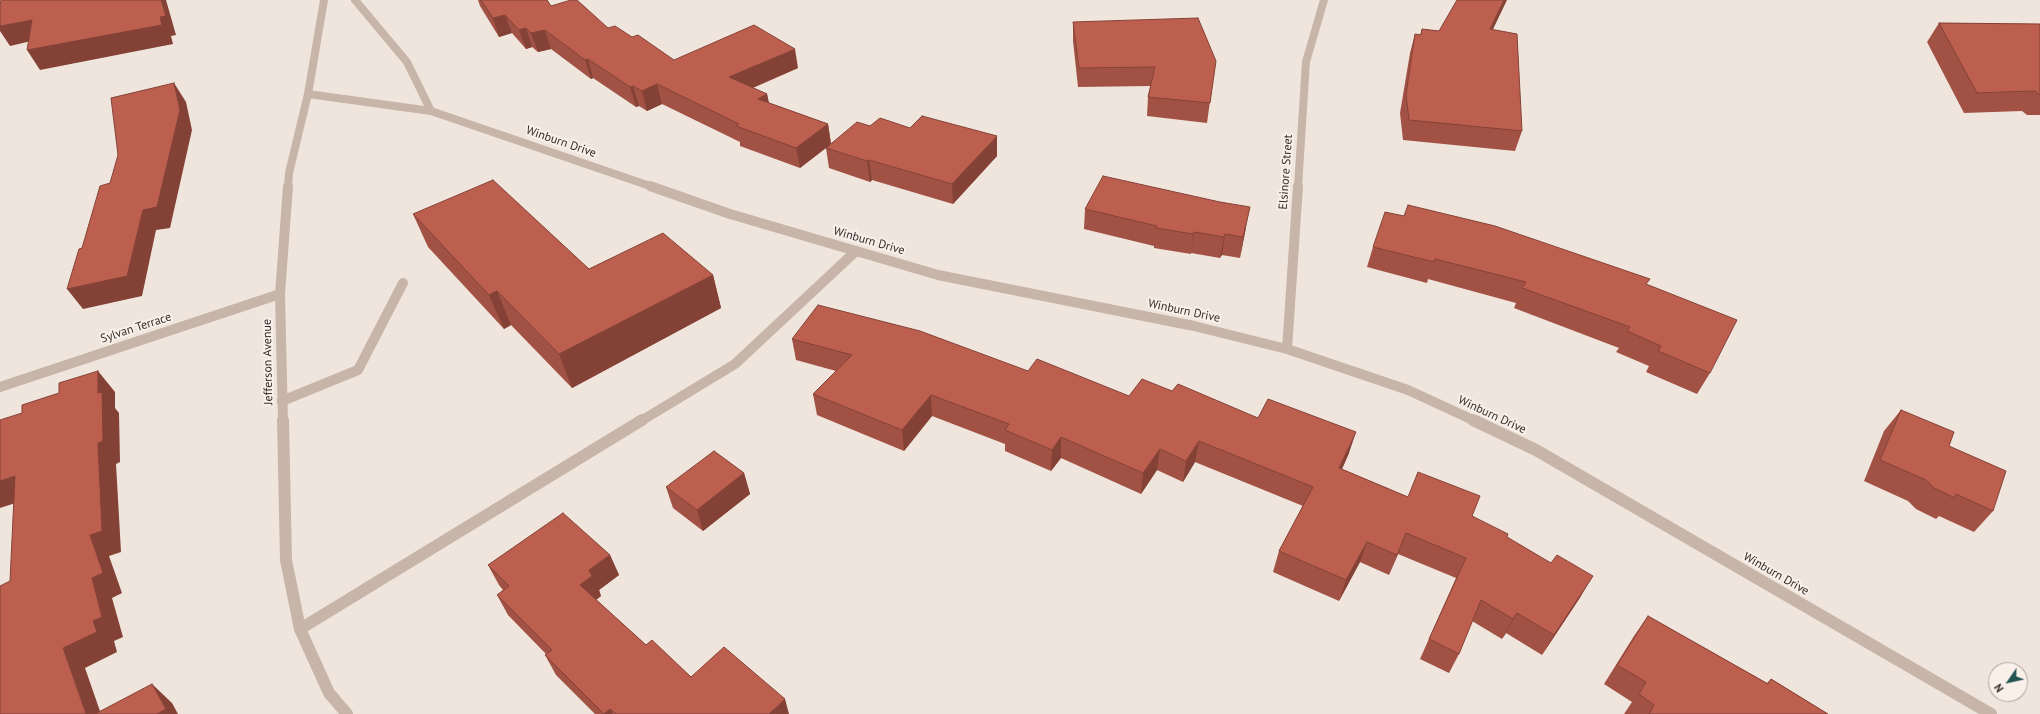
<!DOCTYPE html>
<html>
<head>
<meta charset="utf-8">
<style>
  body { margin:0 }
  #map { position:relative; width:2040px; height:714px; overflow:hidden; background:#f0e5dd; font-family:"PT Sans",sans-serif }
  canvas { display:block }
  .north { position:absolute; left:1988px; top:662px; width:40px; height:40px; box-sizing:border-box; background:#f8f0e9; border:1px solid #aaa29c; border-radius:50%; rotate:236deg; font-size:11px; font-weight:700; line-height:16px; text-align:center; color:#352c29 }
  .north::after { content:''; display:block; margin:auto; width:14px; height:18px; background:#225452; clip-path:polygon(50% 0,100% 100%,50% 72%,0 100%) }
</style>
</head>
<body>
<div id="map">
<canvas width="2040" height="714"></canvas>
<div class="north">N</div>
</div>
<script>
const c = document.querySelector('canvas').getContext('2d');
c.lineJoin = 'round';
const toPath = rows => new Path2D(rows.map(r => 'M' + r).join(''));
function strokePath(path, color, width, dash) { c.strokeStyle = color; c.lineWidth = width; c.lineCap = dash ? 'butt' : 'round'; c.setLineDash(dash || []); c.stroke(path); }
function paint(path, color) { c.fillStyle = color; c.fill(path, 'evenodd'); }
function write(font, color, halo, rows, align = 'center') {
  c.font = font + ' "PT Sans",sans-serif'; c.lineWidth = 4; c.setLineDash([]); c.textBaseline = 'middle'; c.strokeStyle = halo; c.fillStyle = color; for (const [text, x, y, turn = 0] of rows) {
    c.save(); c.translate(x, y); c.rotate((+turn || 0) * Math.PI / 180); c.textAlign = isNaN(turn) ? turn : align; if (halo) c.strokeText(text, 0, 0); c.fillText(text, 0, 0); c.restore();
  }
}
const serviceFar1 = toPath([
  [282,401,358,370,403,283],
  [641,421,735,364,856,251]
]);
const service = toPath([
  [300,629,642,420]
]);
const minorFar2 = toPath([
  [355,0,407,62,431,111],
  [308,94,431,111,653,187],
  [288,187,289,173,308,94,324,0],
  [1298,187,1306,62,1324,0]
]);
const minorFar1 = toPath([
  [650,186,730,214,938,275,1194,326,1287,349,1408,390,1475,421],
  [1287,349,1298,186],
  [0,387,280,294],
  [283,421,280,294,288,186]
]);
const minor = toPath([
  [283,420,286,560,300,629,329,693,347,714],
  [1473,420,1536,450,1991,714]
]);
const wall = toPath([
  [478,0,547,0,551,6,632,37,674,60,798,68,753,88,767,94,769,103,828,124,831,144,870,126,997,156,953,204,872,180,870,182,829,168,826,148,800,168,740,146,740,142,662,104,647,111,639,106,636,107,593,78,591,79,551,49,538,52,532,47,526,49,512,33,499,37,480,6],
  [1073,22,1213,80,1207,123,1147,116,1148,97,1151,86,1078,87,1073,41],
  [1939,23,2040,24,2040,115,2027,115,2022,111,1964,113,1927,42],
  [1422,29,1439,31,1493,29,1522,131,1515,151,1403,140,1400,113,1410,53,1415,34,1420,35],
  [1085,209,1246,227,1240,258,1222,255,1220,258,1191,253,1191,254,1154,248,1154,246,1084,229],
  [413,214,589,269,713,275,721,308,572,388,511,325,504,329,428,247],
  [1373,247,1647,285,1710,373,1697,394,1646,372,1649,366,1616,352,1619,348,1514,308,1516,303,1428,279,1427,283,1367,267],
  [792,339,1028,371,1129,396,1172,391,1258,418,1349,453,1342,469,1408,497,1472,516,1507,537,1581,596,1542,655,1506,633,1502,639,1472,621,1459,654,1449,673,1420,659,1456,578,1398,554,1389,575,1360,562,1339,601,1273,572,1279,551,1303,506,1195,462,1183,482,1157,470,1141,494,1061,458,1051,471,1005,451,1005,444,932,416,904,451,817,415,813,394,836,371,796,360],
  [1901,410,1949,446,1993,511,1974,532,1939,516,1936,519,1916,509,1908,501,1864,481,1884,431],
  [744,473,750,494,703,531,673,508,666,487],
  [610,555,619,575,599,590,601,596,596,600,646,645,691,677,789,714,595,714,556,675,545,655,546,654,508,615,497,595,503,590,499,585,488,565],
  [1648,616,1767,683,1771,679,1828,714,1624,714,1632,702,1604,684,1634,636]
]);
const shadedWall = toPath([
  [161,0,166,0,176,35,171,36,173,44,40,70,27,50,160,17],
  [1504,0,1507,0,1484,48,1490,29],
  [505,15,512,33,499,37,493,18],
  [32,20,44,38,10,46,0,31,0,26],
  [526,28,532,47,526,49,519,30],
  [545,30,551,49,538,52,531,33],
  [795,49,798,68,733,96,729,77],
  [588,59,593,78,591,79,585,60],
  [174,83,186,102,192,130,170,228,156,230,142,296,83,309,67,289,143,210],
  [657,84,662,104,647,111,642,91],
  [633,86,639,106,636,107,630,87],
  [767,94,771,114,758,99],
  [828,124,831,144,800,168,796,148],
  [997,136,997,156,953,204,952,184],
  [869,160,872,180,870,182,867,161],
  [1250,207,1246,227,1240,258,1243,237],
  [1194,232,1191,253,1191,254,1193,234],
  [1225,234,1222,255,1220,258,1224,237],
  [713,275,721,308,572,388,559,354],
  [497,291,511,325,504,329,489,295],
  [98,371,115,392,115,408,119,413,120,462,116,464,121,552,109,556,122,593,112,598,123,637,114,641,117,652,85,668,101,714,86,714,63,648,93,621,90,535,98,443],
  [931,395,932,416,904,451,902,430],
  [1356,432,1349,453,1333,489,1339,468],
  [1061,437,1061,458,1051,471,1052,450],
  [1199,441,1195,462,1183,482,1186,461],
  [1160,449,1157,470,1141,494,1143,473],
  [744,473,750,494,703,531,697,510],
  [15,476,34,497,0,508,0,481],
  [1406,533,1398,554,1389,575,1397,555],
  [1367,542,1360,562,1339,601,1346,580],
  [610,555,619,575,599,590,601,596,589,605,580,585,589,570],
  [1593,576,1581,596,1542,655,1554,635],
  [1517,613,1506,633,1502,639,1513,619],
  [152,684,172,703,178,714,157,714],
  [785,699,789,714,769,714],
  [610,709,613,714,604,714]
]);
const building = toPath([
  [1,0,161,0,166,16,160,17,162,25,27,50,32,20,0,26,0,5,1,0],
  [481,0,547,0,551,6,571,0,577,0,608,28,615,26,632,37,638,35,674,60,754,25,795,49,729,77,767,94,758,99,828,124,796,148,736,126,739,124,657,84,642,91,633,86,630,87,588,59,585,60,545,30,531,33,526,28,519,30,505,15,493,18,481,0],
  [1457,0,1504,0,1490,29,1517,34,1522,131,1409,120,1406,94,1415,34,1421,35,1422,29,1439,31,1457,0],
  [1198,18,1216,61,1210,103,1148,97,1155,67,1079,68,1073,22,1198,18],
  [1939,23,2040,24,2040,95,2035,91,1977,93,1939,23],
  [174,83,180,110,157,207,143,210,127,276,67,289,79,249,82,248,100,186,110,183,118,155,111,98,174,83],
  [922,116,997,136,952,184,869,160,867,161,826,148,857,122,870,126,880,118,910,128,922,116],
  [1103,176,1220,202,1250,207,1243,237,1225,234,1224,237,1194,232,1193,234,1156,228,1157,226,1085,209,1103,176],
  [493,180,589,269,663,233,713,275,559,354,497,291,489,295,413,214,493,180],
  [1408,205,1495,226,1650,279,1646,284,1737,320,1710,373,1658,351,1661,346,1627,331,1630,327,1522,288,1526,282,1435,259,1434,262,1373,247,1385,212,1404,216,1408,205],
  [818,305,920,331,1028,371,1037,359,1129,396,1142,379,1172,391,1178,384,1258,418,1268,399,1356,432,1339,468,1408,497,1418,472,1480,496,1472,516,1508,534,1507,537,1551,563,1557,555,1593,576,1554,635,1517,613,1513,619,1481,600,1459,654,1429,639,1466,558,1406,533,1397,555,1367,542,1346,580,1279,551,1313,487,1199,441,1186,461,1160,449,1143,473,1061,437,1052,450,1005,430,1009,424,931,395,902,430,813,394,852,355,792,339,818,305],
  [98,371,98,393,102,392,103,441,98,443,102,531,90,535,103,573,92,578,102,617,93,621,97,632,63,648,86,714,0,714,0,586,10,581,15,476,0,481,0,420,22,413,22,405,59,393,59,383,98,371],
  [1901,410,1954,432,1949,446,2006,471,1993,511,1956,494,1955,498,1934,488,1926,480,1880,460,1901,410],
  [714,451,744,473,697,510,666,487,714,451],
  [563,513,610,555,589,570,592,576,580,585,646,645,652,640,691,677,724,647,785,699,769,714,616,714,610,709,604,714,545,655,552,650,497,595,509,586,488,565,563,513],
  [1648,616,1768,684,1771,679,1828,714,1649,714,1654,705,1639,694,1646,682,1617,665,1648,616],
  [152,684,166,709,157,714,95,714,152,684]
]);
const streetNames = [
  ["Winburn Drive",561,142,19],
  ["Elsinore Street",1286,172,-86],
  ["Winburn Drive",869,241,16],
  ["Winburn Drive",1184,311,12],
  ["Sylvan Terrace",136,328,-18],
  ["Jefferson Avenue",268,362,-91],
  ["Winburn Drive",1492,415,25],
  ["Winburn Drive",1776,574,30]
];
strokePath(serviceFar1, '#c7b5aa', 10);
strokePath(service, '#c7b5aa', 12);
strokePath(minorFar2, '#c7b5aa', 8);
strokePath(minorFar1, '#c7b5aa', 10);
strokePath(minor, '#c7b5aa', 12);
paint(wall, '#a25244');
paint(shadedWall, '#844237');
paint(building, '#bc5f4f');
strokePath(building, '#844237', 1);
write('12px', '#352c29', '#f8f0e9', streetNames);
</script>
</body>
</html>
